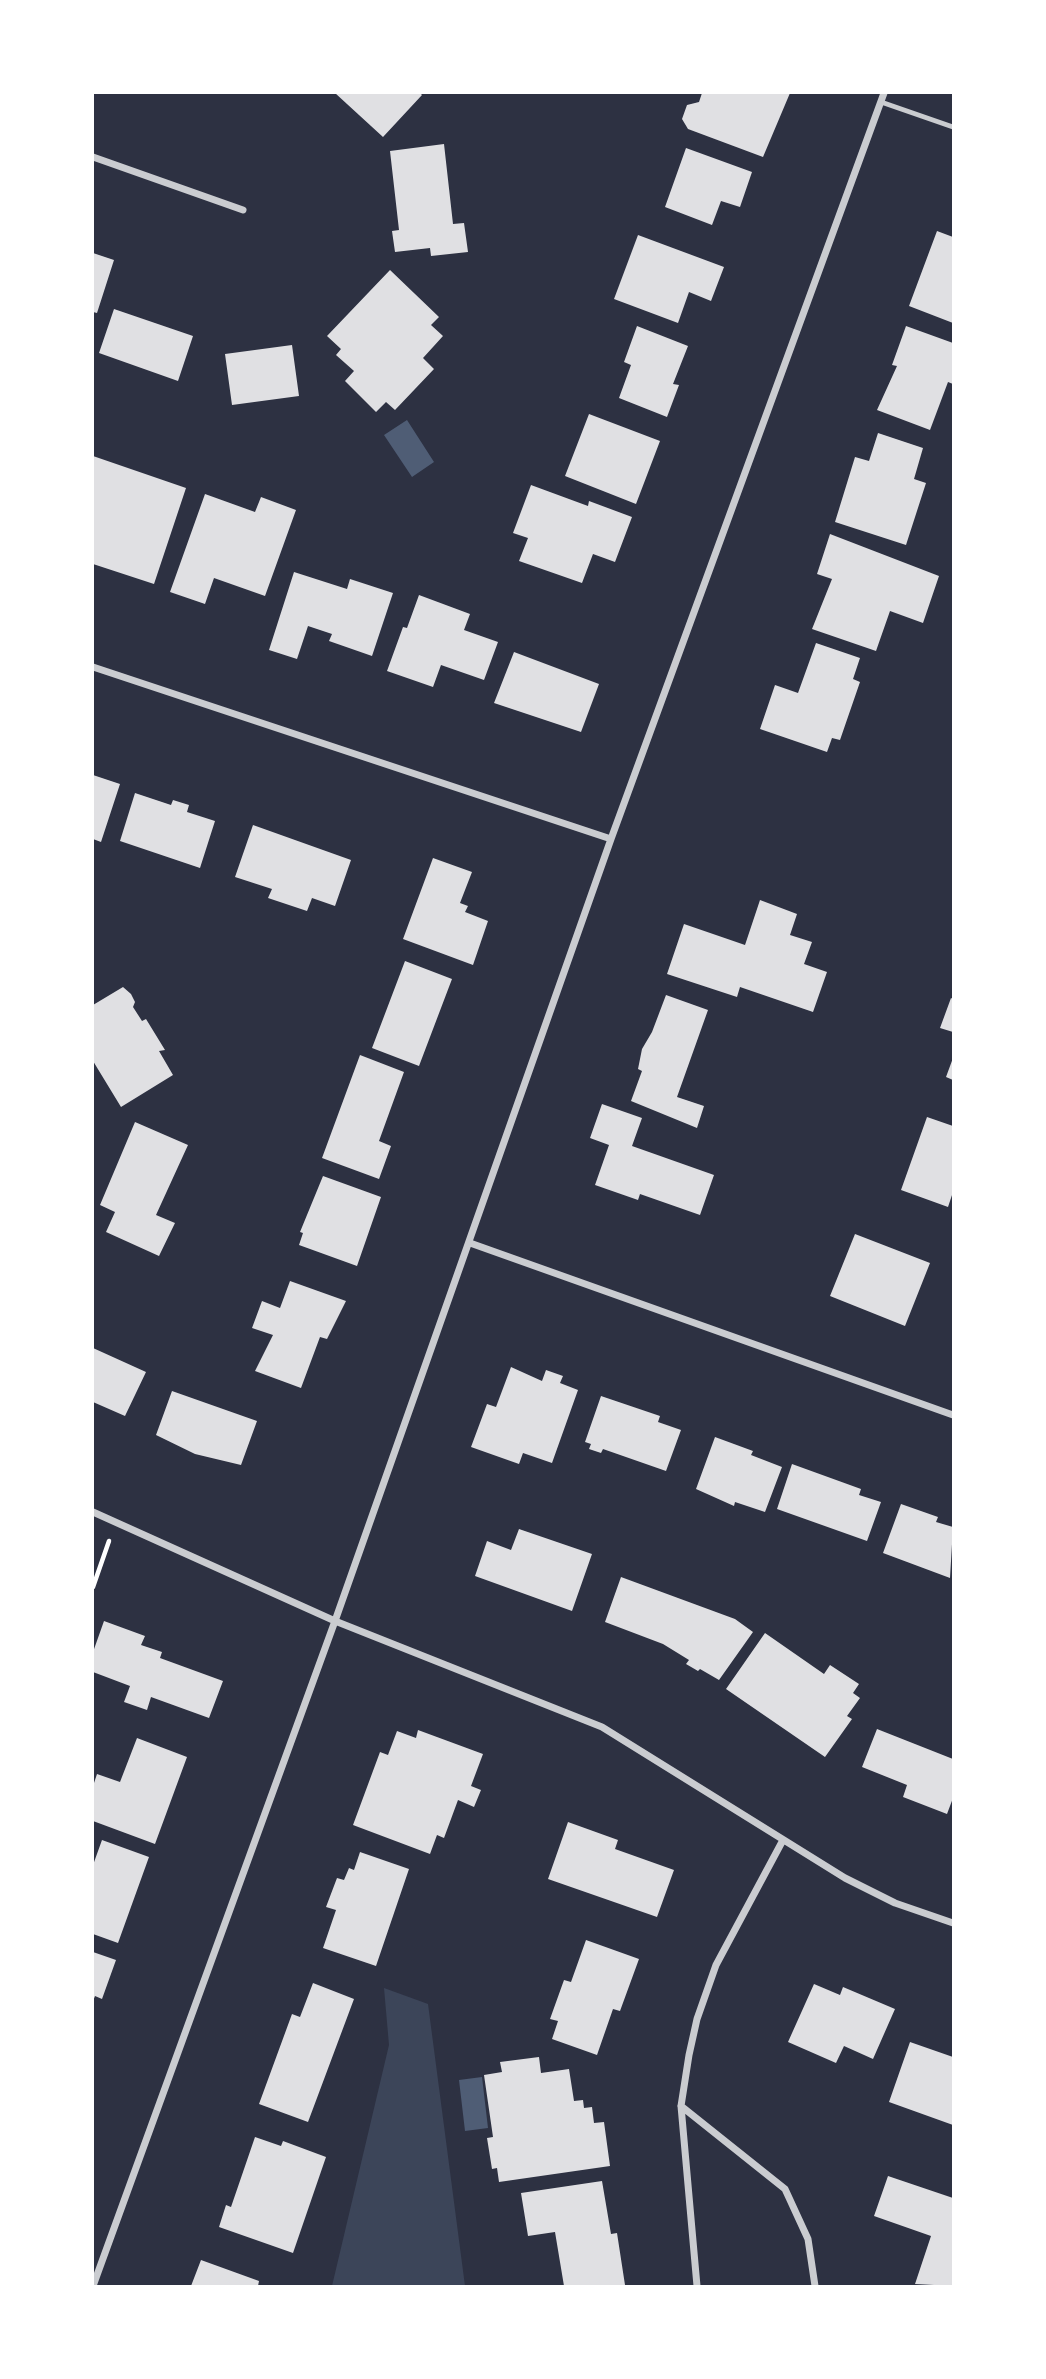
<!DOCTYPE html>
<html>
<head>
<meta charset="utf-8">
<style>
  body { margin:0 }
  #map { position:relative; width:1046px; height:2379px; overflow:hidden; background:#2d3142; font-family:Georgia,serif }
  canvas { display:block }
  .frame { position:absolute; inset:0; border:94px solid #fff; pointer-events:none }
</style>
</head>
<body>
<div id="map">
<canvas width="1046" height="2379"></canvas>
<div class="frame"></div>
</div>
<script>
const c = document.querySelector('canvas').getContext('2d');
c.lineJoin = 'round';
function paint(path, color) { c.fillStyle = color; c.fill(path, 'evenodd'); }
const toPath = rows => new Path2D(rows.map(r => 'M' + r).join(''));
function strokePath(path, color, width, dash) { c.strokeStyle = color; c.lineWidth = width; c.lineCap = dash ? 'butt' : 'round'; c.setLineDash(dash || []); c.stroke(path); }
const green = toPath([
  [384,1988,428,2004,465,2286,332,2286,389,2045]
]);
const water = toPath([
  [407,420,434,462,412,477,384,435],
  [482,2077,488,2128,465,2131,459,2080]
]);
const building = toPath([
  [335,93,420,93,422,95,383,137],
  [702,93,790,93,763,157,688,129,682,119,687,105,699,102],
  [444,144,453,224,464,223,468,252,431,256,430,248,395,252,392,231,399,230,390,151],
  [686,148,752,172,740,207,721,201,712,225,665,207],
  [937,231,953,237,953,323,909,306],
  [638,235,724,267,711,301,689,292,678,323,614,299],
  [93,253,114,260,97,313,93,312],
  [390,270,439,317,431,325,443,336,423,358,434,369,395,410,386,402,376,412,345,381,354,371,336,355,341,349,327,336],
  [114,309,193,336,178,381,99,353],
  [637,326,688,346,673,384,679,385,667,417,619,398,631,365,624,362],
  [906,326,953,343,953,384,948,382,930,430,877,410,897,366,892,365],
  [292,345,299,396,232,405,225,354],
  [589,414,660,441,636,504,565,476],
  [878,433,923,448,914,479,926,483,906,545,835,522,855,457,869,461],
  [93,456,186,488,154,584,93,564],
  [531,485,588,506,589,501,632,517,615,562,593,554,582,583,519,561,528,538,513,533],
  [205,494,255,512,261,497,296,510,265,596,214,578,205,604,170,592],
  [830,534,939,576,923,623,890,611,876,651,812,629,832,579,817,574],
  [294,572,347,589,350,579,393,593,372,656,329,641,332,634,308,626,297,659,269,650],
  [419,595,470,614,464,630,498,642,484,680,441,665,433,687,387,671,403,627,407,628],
  [816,643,860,658,853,679,860,682,840,740,832,738,827,752,760,729,775,685,798,693],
  [514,652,599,684,581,732,494,703],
  [93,775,120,784,101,842,93,839],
  [135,793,171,805,173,800,189,805,187,812,215,821,200,868,120,841],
  [253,825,351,860,335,906,312,898,307,911,268,898,272,889,235,877],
  [433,858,472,872,460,903,468,906,465,912,488,921,473,965,403,939],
  [760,900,797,914,790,935,812,942,804,964,827,972,813,1012,740,987,737,997,667,974,684,924,745,945],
  [405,961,452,979,419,1066,372,1048],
  [123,987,131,994,135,1002,133,1007,142,1021,146,1019,165,1050,159,1051,173,1075,121,1107,93,1061,93,1005],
  [666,995,708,1010,677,1097,704,1106,697,1128,631,1101,642,1071,638,1069,642,1049,652,1032],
  [951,998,953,999,953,1032,940,1028],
  [360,1055,404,1072,379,1141,391,1146,379,1179,322,1158],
  [953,1058,953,1080,946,1077],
  [602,1104,642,1118,632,1146,714,1175,700,1215,640,1194,638,1200,595,1185,609,1145,590,1138],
  [927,1117,953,1126,953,1192,948,1207,901,1190],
  [135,1122,188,1145,156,1215,175,1223,159,1256,106,1232,115,1212,100,1205],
  [323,1176,381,1197,357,1266,299,1245,303,1233,300,1232],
  [855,1234,930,1263,905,1326,830,1296],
  [290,1281,346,1301,327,1339,320,1337,301,1388,255,1371,273,1335,252,1328,262,1301,280,1308],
  [93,1348,146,1372,125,1416,93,1402],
  [511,1367,542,1381,546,1370,563,1376,560,1383,578,1390,552,1463,523,1453,519,1464,471,1447,487,1404,496,1407],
  [172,1391,257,1421,241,1465,195,1454,156,1435],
  [601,1396,660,1416,658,1422,681,1430,666,1471,603,1449,601,1453,589,1449,591,1444,585,1442],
  [715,1437,753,1451,751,1455,782,1467,765,1512,735,1502,734,1506,696,1489],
  [792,1464,861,1489,859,1495,881,1502,867,1541,777,1509],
  [901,1504,938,1517,936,1522,953,1527,950,1578,883,1553],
  [519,1529,592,1554,572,1611,475,1576,487,1541,511,1550],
  [621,1577,735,1619,753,1632,719,1680,700,1669,698,1671,686,1664,689,1660,663,1644,605,1622],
  [104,1621,145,1636,141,1645,162,1652,160,1658,223,1681,209,1718,151,1697,147,1710,124,1702,130,1686,93,1672,93,1652],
  [765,1633,824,1674,830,1665,859,1684,853,1693,860,1698,847,1716,852,1719,825,1757,726,1689],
  [877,1729,953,1759,953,1798,947,1814,903,1797,907,1785,862,1767],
  [418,1730,483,1754,471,1786,481,1790,474,1807,458,1800,444,1838,437,1835,430,1854,353,1825,380,1752,388,1755,397,1731,416,1738],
  [137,1738,187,1757,155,1844,93,1821,93,1786,97,1774,120,1782],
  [568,1822,618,1840,615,1849,674,1870,657,1917,548,1879],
  [102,1840,149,1857,118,1943,93,1934,93,1865],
  [360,1852,409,1869,376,1966,323,1948,336,1910,326,1907,337,1878,344,1880,349,1868,354,1870],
  [586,1940,639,1959,620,2011,613,2009,597,2055,552,2039,558,2021,550,2019,564,1980,571,1982],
  [93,1952,116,1960,102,1999,95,1996,93,2001],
  [313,1983,354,1999,308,2122,259,2104,292,2014,300,2017],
  [814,1984,840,1995,843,1987,895,2009,873,2059,844,2046,836,2063,788,2042],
  [910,2042,953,2057,953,2125,889,2102],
  [539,2057,541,2073,569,2069,574,2101,583,2100,584,2108,592,2107,594,2123,604,2122,610,2166,499,2182,497,2168,492,2169,487,2138,493,2137,484,2075,502,2072,500,2062],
  [255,2137,281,2146,283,2141,326,2157,293,2253,219,2227,226,2205,231,2207],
  [888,2176,953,2198,953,2286,915,2284,931,2236,874,2216],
  [602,2181,611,2234,617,2233,625,2285,564,2286,555,2232,528,2236,521,2193],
  [201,2260,259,2281,258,2286,191,2286]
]);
const path = toPath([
  [93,1587,109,1541]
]);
const service = toPath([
  [881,102,953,127]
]);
const minor = toPath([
  [93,157,243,210],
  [93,667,611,839],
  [470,1243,953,1415],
  [93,1512,335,1621,602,1727,845,1878,895,1903,953,1923],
  [681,2106,785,2189,808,2239,815,2286],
  [93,2286,335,1621,611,839,884,93],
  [697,2286,681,2106,689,2055,697,2019,716,1965,783,1840]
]);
paint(green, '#3c4559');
paint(water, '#4f5d75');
paint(building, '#e0e0e3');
strokePath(path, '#fff', 4.5);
strokePath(service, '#caccd0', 5);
strokePath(minor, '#caccd0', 7);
</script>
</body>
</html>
